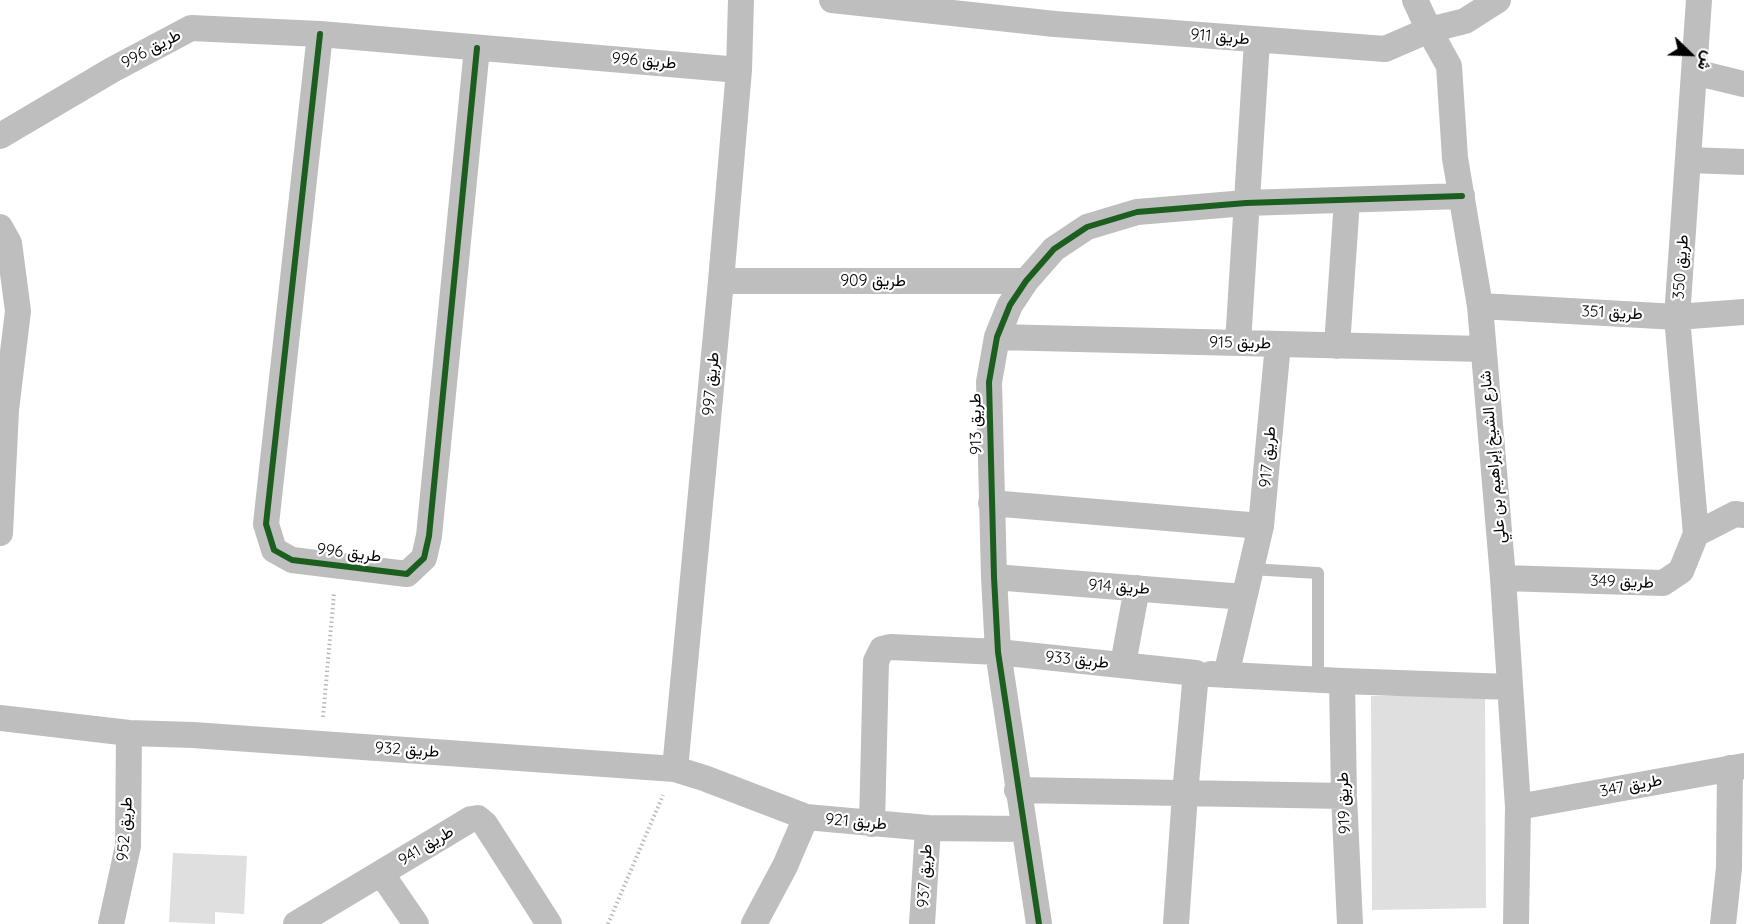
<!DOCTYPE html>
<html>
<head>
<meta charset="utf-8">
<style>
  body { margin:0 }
  #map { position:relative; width:1744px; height:924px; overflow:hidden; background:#fff; font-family:Quicksand,Vazirmatn,sans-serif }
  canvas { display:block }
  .north { position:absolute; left:1660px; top:24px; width:60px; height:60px; -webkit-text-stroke:4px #fff; paint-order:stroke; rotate:113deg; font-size:16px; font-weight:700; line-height:24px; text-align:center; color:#000 }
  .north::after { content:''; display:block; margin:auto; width:21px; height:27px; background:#000; clip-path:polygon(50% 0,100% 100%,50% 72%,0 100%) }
</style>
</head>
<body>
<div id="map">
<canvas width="1744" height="924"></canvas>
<div class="north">ش</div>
</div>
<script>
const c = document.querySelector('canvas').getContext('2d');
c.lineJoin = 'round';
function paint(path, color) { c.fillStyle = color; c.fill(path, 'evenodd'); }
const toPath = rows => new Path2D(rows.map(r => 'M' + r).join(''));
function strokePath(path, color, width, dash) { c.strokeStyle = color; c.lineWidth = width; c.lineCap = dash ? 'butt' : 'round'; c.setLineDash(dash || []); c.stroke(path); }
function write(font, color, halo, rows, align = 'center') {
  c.font = font + ' Quicksand,Vazirmatn,sans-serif'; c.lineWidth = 4.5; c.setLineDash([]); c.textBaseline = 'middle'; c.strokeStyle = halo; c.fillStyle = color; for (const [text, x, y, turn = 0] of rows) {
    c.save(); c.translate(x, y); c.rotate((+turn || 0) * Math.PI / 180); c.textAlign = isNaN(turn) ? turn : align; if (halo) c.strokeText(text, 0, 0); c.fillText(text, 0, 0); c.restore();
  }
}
const building = toPath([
  [1485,695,1486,908,1372,910,1371,696],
  [173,853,247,856,244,914,215,912,215,924,169,922]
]);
const path = toPath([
  [323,717,334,593],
  [608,924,663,795]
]);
const lane = toPath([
  [1251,569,1318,573,1318,680]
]);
const street = toPath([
  [832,0,1055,24,1385,49,1429,30,1465,21,1498,0],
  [1415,0,1429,30,1449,66,1455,158,1480,306,1503,578,1518,807,1516,924],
  [320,34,266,524,274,550,292,560,407,574,424,558,429,536,477,48],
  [1694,72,1744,84],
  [0,136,112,70,191,28,320,34,739,70],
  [1688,160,1744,162],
  [0,227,9,243,18,311,6,410,0,533],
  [721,281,1026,281],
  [1480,306,1677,317,1744,312],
  [997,337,1483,349],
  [1238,343,1257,41],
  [1337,346,1347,200],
  [991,503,1261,526],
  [1696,534,1677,317,1699,0],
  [994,577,1244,597],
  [1503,578,1663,583,1681,571,1696,534,1735,514,1744,515],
  [1123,664,1137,588],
  [1211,674,1342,681,1510,687],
  [1226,675,1261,526,1278,344],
  [1342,681,1344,796,1350,924],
  [0,718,129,733,193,735,675,769,704,778,806,817],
  [675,769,721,281,739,70,741,0],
  [1017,790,1344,796],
  [1518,807,1744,766],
  [872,824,876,661,882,649,891,647,998,652,1196,673,1185,794,1176,924],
  [381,873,416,924],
  [111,924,128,846,129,733],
  [296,924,471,819,478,818,485,824,549,924],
  [754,924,785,866,806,817,928,828,1024,829],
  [922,924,928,828],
  [1039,924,998,652,994,577,989,382,997,337,1010,305,1026,281,1054,249,1087,227,1137,212,1246,203,1462,196],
  [1723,924,1729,868,1730,768]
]);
const cycleway = toPath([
  [320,34,266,524,274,550,292,560,407,574,424,558,429,536,477,48],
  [1039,924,998,652,994,577,989,382,997,337,1010,305,1026,281,1054,249,1087,227,1137,212,1246,203,1462,196]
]);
const streetNames = [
  ["طريق 911",1220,37,5],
  ["طريق 996",151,49,-28],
  ["طريق 996",644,61,5],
  ["طريق 350",1681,267,-86],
  ["طريق 909",873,281],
  ["طريق 351",1612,313,3],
  ["طريق 915",1240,343,1],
  ["طريق 997",711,384,-85],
  ["طريق 913",976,424,-91],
  ["طريق 917",1268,457,-85],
  ["شارع الشيخ إبراهيم بن علي",1493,457,-95],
  ["طريق 996",349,553,7],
  ["طريق 349",1622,582,2],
  ["طريق 914",1119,587,4],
  ["طريق 933",1077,660,6],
  ["طريق 932",407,750,4],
  ["طريق 347",1631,786,-11],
  ["طريق 919",1344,803,-92],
  ["طريق 921",856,822,5],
  ["طريق 952",125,829,-86],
  ["طريق 941",426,846,-31],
  ["طريق 937",925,876,-87]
];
paint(building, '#dfdfdf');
strokePath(path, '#b9b9b9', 4, [1.5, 3]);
strokePath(lane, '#bebebe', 12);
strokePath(street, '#bebebe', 26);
strokePath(cycleway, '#1b5e20', 6);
write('16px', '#000', '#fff', streetNames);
</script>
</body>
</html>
